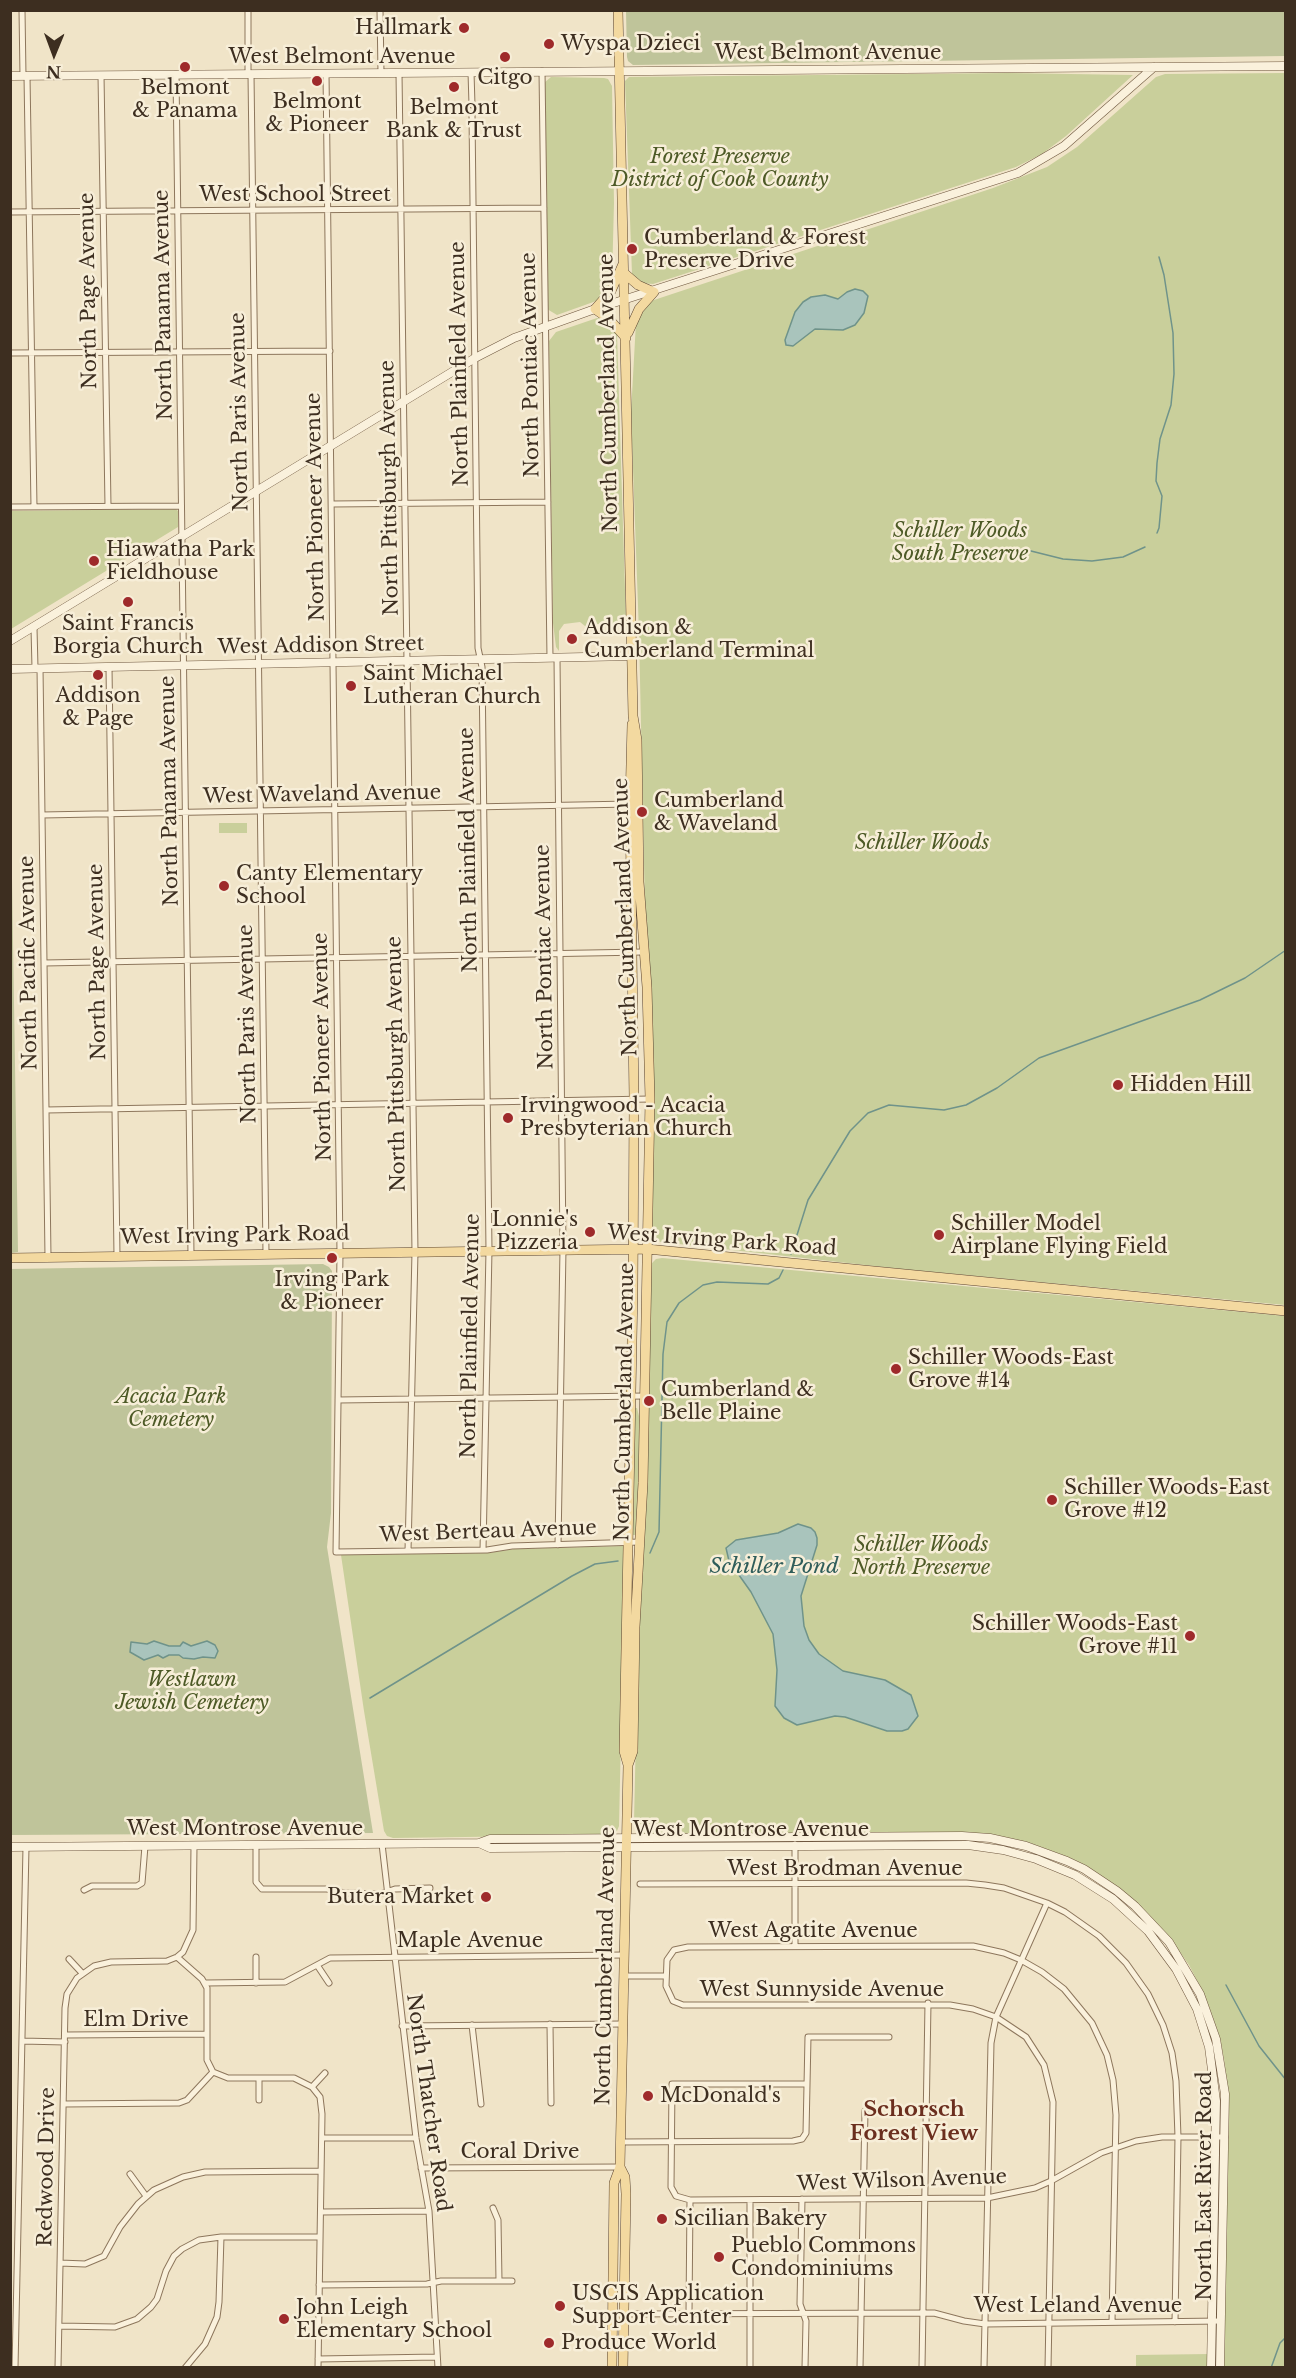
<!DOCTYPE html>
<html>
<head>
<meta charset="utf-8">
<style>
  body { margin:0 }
  #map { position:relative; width:1296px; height:2378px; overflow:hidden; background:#f0e4c8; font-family:"Libre Baskerville",serif }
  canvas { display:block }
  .frame { position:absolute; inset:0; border:12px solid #3d2e20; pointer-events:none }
  .north { position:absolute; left:24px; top:24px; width:60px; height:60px; -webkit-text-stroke:4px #f7eed8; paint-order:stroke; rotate:181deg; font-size:16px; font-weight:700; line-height:24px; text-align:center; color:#3d2e20 }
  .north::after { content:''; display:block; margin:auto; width:21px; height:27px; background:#3d2e20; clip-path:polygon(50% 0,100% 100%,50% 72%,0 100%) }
</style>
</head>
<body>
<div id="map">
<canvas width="1296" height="2378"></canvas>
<div class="frame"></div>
<div class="north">N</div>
</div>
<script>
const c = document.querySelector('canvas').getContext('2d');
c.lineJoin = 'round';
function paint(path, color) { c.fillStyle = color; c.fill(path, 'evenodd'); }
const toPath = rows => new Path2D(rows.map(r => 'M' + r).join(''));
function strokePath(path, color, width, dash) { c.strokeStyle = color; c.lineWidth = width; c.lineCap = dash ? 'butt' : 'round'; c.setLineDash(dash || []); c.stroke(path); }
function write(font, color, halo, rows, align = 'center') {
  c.font = font + ' "Libre Baskerville",serif'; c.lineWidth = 5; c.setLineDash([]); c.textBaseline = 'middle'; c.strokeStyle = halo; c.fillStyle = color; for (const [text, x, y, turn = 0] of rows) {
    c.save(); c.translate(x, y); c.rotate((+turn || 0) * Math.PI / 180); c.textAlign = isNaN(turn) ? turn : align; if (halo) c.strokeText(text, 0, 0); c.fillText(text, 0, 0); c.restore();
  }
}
const green = toPath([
  [1008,73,1133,75,1066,136,1042,154,1016,167,653,284,640,283,632,274,625,81,629,77],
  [1285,73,1285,1305,901,1269,661,1242,655,1240,652,1234,639,633,631,413,636,322,648,303,654,300,993,188,1047,167,1077,147,1156,77,1165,74],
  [551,77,604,78,608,79,612,86,614,203,612,280,599,300,557,315,547,309,544,83],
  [597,318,605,319,617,334,626,622,624,624,590,624,590,630,580,622,564,624,559,631,559,651,556,647,553,623,549,341,556,332],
  [176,509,178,511,178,527,11,629,11,511],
  [219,823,247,823,247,833,219,833],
  [662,1258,1285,1316,1285,2367,1223,2367,1229,2098,1224,2059,1219,2035,1205,1996,1189,1965,1169,1937,1127,1894,1099,1874,1065,1856,1030,1843,990,1835,646,1834,636,1830,634,1822,638,1642,651,1264,656,1259],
  [635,1408,637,1408,640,1420,638,1531,636,1535,632,1535],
  [623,1546,623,1645,619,1826,617,1831,609,1835,393,1838,387,1836,384,1831,364,1711,341,1555,488,1553,514,1549],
  [1209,2354,1208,2367,1136,2367,1136,2355]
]);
const cemetery = toPath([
  [626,11,1285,11,1285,56,633,65,628,61,627,57],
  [11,816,18,1252,11,1253,10,1253],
  [323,1264,329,1267,332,1271,331,1513,327,1547,373,1833,11,1835,10,1269]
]);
const water = toPath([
  [855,289,863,291,868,296,864,313,855,325,843,330,815,329,793,346,786,345,785,340,795,312,803,302,811,297,825,295,838,299,847,292,855,289],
  [798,1524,811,1528,815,1532,817,1538,817,1545,801,1596,804,1626,809,1640,819,1654,843,1671,885,1680,911,1695,918,1716,908,1729,902,1731,887,1731,845,1717,835,1716,797,1725,784,1718,775,1706,777,1670,773,1634,751,1592,729,1561,726,1548,736,1540,778,1533,798,1524],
  [154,1641,169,1646,180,1646,183,1642,191,1646,207,1641,215,1645,218,1651,215,1658,203,1657,194,1659,183,1658,179,1655,169,1655,163,1658,158,1655,144,1660,130,1652,131,1642,147,1644,154,1641]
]);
const stream = toPath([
  [1157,533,1159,528,1162,496,1156,481,1157,463,1160,439,1171,405,1174,374,1173,333,1164,275,1159,257],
  [1010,549,1027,550,1063,559,1092,561,1123,557,1145,547],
  [791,1254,808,1200,850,1131,868,1113,889,1105,944,1110,966,1105,997,1088,1039,1058,1200,1000,1245,978,1286,950],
  [650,1553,659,1532,663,1354,667,1322,679,1303,703,1285,717,1282,768,1284,779,1278,783,1270],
  [370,1698,572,1576,595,1564,618,1561],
  [1226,1985,1259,2046,1286,2080],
  [1271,2368,1280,2343,1286,2337]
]);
const street = toPath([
  [22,10,23,76],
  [248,10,248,74],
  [380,10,381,73],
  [542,71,550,658],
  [471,72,472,105],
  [326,73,340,1253,336,1552,487,1550,512,1546,640,1542],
  [399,73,415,1252,408,1551],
  [176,74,191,1255],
  [251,74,266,1254],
  [101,75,108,506],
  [27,76,34,507],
  [472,114,478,648,482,667,489,1250,483,1550],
  [10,212,544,208],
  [10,353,330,351],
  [332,504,548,502],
  [10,507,181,506],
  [34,628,35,668],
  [557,658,563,1249,558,1545],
  [109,667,117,1256],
  [40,668,48,1257],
  [42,815,631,804],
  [44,963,643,952],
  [46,1110,650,1099],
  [338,1400,645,1396],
  [382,1844,416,2138,429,2211,438,2368],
  [256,1845,256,1882,262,1889,327,1889,344,1893,380,1894,395,1889,430,1888],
  [640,1884,966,1883,985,1885,1004,1888,1047,1903,1065,1912,1099,1936,1126,1963,1148,1994,1163,2025,1172,2053,1176,2081,1178,2137,1175,2322],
  [84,1890,92,1886,137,1886,142,1883,145,1846],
  [795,1946,795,1844],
  [177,1957,202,1979,207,1988,207,2060,213,2072],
  [256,1957,256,1983],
  [69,1959,82,1973],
  [317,1965,329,1983],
  [624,1976,665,1976],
  [206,1983,285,1982,330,1958,624,1955],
  [550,2024,551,2103],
  [472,2025,481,2104],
  [402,2026,623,2024],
  [65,2035,207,2034],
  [22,2041,65,2042],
  [213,2072,228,2078,294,2078,312,2087,320,2097,322,2114,318,2368],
  [259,2078,259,2100],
  [806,2084,672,2084,671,2187,676,2196,690,2200,987,2198,1035,2188,1051,2181,1101,2153,1136,2141,1162,2137,1225,2137],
  [312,2087,325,2073],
  [64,2104,179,2103,187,2100,213,2072],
  [322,2138,416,2138],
  [621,2142,793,2141,802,2139,806,2133,808,2037,889,2037],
  [421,2168,620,2167],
  [130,2174,146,2196],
  [802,2199,800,2304,806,2321,805,2368],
  [750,2200,750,2368],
  [493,2208,498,2220,499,2281],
  [321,2212,429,2211],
  [60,2263,85,2264,104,2256,120,2227,138,2204,154,2190,183,2177,205,2172,321,2171],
  [319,2285,427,2284,441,2281,512,2281],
  [689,2313,690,2200],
  [612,2314,934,2313,964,2321,985,2324,1221,2321],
  [59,2326,115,2327,137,2319,151,2307,157,2299,166,2271,174,2256,182,2249,199,2240,221,2237,320,2237],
  [318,2359,437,2357],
  [15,2368,26,1847],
  [58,2368,65,2008,67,1994,77,1978,94,1966,111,1962,167,1961,177,1957,183,1952,193,1930,194,1846],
  [185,2368,205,2344,217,2317,219,2302,221,2237],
  [860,2368,865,2111],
  [922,2368,928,2003],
  [984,2368,991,2043,996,2017,1047,1903],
  [1048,2368,1053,2102,1044,2065,1026,2037,996,2017,973,2009,950,2005,683,2005,673,2001,666,1986,667,1960,674,1950,688,1947,973,1946,1004,1953,1021,1960,1042,1972,1064,1989,1092,2023,1107,2055,1113,2080,1116,2115,1112,2322]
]);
const secondary = toPath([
  [10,76,1286,66],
  [10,641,475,358,514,338,595,309,1018,173,1064,146,1154,67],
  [10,669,633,656],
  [479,1843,490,1848,968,1845,1003,1850,1036,1859,1075,1875,1113,1899,1148,1931,1176,1969,1197,2009,1209,2047,1216,2101,1211,2368],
  [10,1847,479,1843,490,1839,962,1836,990,1838,1026,1846,1067,1861,1084,1869,1117,1891,1135,1906,1169,1942,1200,1994,1216,2039,1225,2094,1220,2368]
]);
const primary = toPath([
  [623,264,611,291,595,309,609,319,626,338],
  [624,273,638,285,654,292,639,309,628,333],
  [10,1258,647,1249,1286,1311],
  [628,1765,624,1751,633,1289,634,1100,630,804,632,724],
  [620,2167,625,2177,626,2194,623,2368],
  [612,2368,614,2183,620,2167,628,1765,633,1751,635,1627,643,1483,650,1099,647,987,639,882,637,740,633,716,618,10]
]);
const markers = [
  [464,28,6,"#9e2a2b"],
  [549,44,6,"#9e2a2b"],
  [505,57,6,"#9e2a2b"],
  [185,67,6,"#9e2a2b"],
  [317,81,6,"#9e2a2b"],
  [454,87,6,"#9e2a2b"],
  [632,249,6,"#9e2a2b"],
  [94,561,6,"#9e2a2b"],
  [128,602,6,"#9e2a2b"],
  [572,639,6,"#9e2a2b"],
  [98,675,6,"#9e2a2b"],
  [351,686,6,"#9e2a2b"],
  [642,812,6,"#9e2a2b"],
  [224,886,6,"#9e2a2b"],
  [1118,1085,6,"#9e2a2b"],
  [508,1118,6,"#9e2a2b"],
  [590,1232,6,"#9e2a2b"],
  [939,1235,6,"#9e2a2b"],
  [332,1258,6,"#9e2a2b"],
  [896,1369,6,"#9e2a2b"],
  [649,1401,6,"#9e2a2b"],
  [1052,1500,6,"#9e2a2b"],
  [1190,1636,6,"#9e2a2b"],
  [486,1897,6,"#9e2a2b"],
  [648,2096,6,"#9e2a2b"],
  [662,2219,6,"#9e2a2b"],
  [719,2257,6,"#9e2a2b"],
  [560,2306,6,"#9e2a2b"],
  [284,2319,6,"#9e2a2b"],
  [549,2343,6,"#9e2a2b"]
];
const poiNames = [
  ["Hallmark",452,28,"right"],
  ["Wyspa Dzieci",561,44],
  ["Citgo",505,78,"center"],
  ["Belmont",185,88,"center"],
  ["& Panama",185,111,"center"],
  ["Belmont",317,102,"center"],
  ["& Pioneer",317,125,"center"],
  ["Belmont",454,108,"center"],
  ["Bank & Trust",454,131,"center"],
  ["Cumberland & Forest",644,238],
  ["Preserve Drive",644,261],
  ["Hiawatha Park",106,550],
  ["Fieldhouse",106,573],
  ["Saint Francis",128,624,"center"],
  ["Borgia Church",128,647,"center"],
  ["Addison &",584,628],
  ["Cumberland Terminal",584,651],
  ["Saint Michael",363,674],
  ["Lutheran Church",363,697],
  ["Addison",98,696,"center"],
  ["& Page",98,719,"center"],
  ["Cumberland",654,801],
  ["& Waveland",654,824],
  ["Canty Elementary",236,874],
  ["School",236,897],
  ["Hidden Hill",1130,1085],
  ["Irvingwood - Acacia",520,1106],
  ["Presbyterian Church",520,1129],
  ["Lonnie's",578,1220,"right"],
  ["Pizzeria",578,1243,"right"],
  ["Schiller Model",951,1224],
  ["Airplane Flying Field",951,1247],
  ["Irving Park",332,1280,"center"],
  ["& Pioneer",332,1303,"center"],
  ["Schiller Woods-East",908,1358],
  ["Grove #14",908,1381],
  ["Cumberland &",661,1390],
  ["Belle Plaine",661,1413],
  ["Schiller Woods-East",1064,1488],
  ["Grove #12",1064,1511],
  ["Schiller Woods-East",1178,1624,"right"],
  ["Grove #11",1178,1647,"right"],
  ["Butera Market",474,1897,"right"],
  ["McDonald's",660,2096],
  ["Sicilian Bakery",674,2219],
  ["Pueblo Commons",731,2246],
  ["Condominiums",731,2269],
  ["USCIS Application",572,2294],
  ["Support Center",572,2317],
  ["John Leigh",296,2308],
  ["Elementary School",296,2331],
  ["Produce World",561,2343]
];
const streetNames = [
  ["West Belmont Avenue",828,53],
  ["West Belmont Avenue",342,57],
  ["West School Street",295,195],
  ["North Page Avenue",89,291,-91],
  ["North Panama Avenue",164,305,-91],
  ["North Plainfield Avenue",460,364,-91],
  ["North Pontiac Avenue",531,365,-91],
  ["North Cumberland Avenue",609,393,-91],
  ["North Paris Avenue",240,412,-91],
  ["North Pittsburgh Avenue",390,488,-91],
  ["North Pioneer Avenue",316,507,-91],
  ["West Addison Street",321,646,-1],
  ["North Panama Avenue",170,791,-91],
  ["West Waveland Avenue",322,795,-1],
  ["North Plainfield Avenue",469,850,-91],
  ["North Cumberland Avenue",626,917,-92],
  ["North Pontiac Avenue",545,957,-91],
  ["North Page Avenue",98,962,-91],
  ["North Pacific Avenue",29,963,-91],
  ["North Paris Avenue",248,1024,-91],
  ["North Pioneer Avenue",323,1047,-91],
  ["North Pittsburgh Avenue",397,1064,-91],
  ["West Irving Park Road",235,1236,-1],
  ["West Irving Park Road",722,1241,4],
  ["North Plainfield Avenue",471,1336,-89],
  ["North Cumberland Avenue",625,1402,-89],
  ["West Berteau Avenue",488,1532,-2],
  ["West Montrose Avenue",245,1829],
  ["West Montrose Avenue",751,1830],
  ["West Brodman Avenue",845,1869],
  ["West Agatite Avenue",813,1931],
  ["Maple Avenue",470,1941],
  ["North Cumberland Avenue",606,1966,-89],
  ["West Sunnyside Avenue",822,1990],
  ["Elm Drive",136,2020],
  ["North Thatcher Road",428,2103,82],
  ["Coral Drive",520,2152],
  ["Redwood Drive",47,2167,-89],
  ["West Wilson Avenue",902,2181,-2],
  ["North East River Road",1205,2186,-90],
  ["West Leland Avenue",1078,2306]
];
const parkNames = [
  ["Forest Preserve",720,157],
  ["District of Cook County",720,180],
  ["Schiller Woods",960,531],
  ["South Preserve",960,554],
  ["Schiller Woods",922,843],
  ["Acacia Park",171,1397],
  ["Cemetery",171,1420],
  ["Schiller Woods",921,1545],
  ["North Preserve",921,1568],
  ["Westlawn",192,1680],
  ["Jewish Cemetery",192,1703]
];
const waterNames = [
  ["Schiller Pond",774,1567]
];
const neighbourhoodNames = [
  ["Schorsch",914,2110],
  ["Forest View",914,2134]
];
paint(green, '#c9cf9b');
paint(cemetery, '#bfc49a');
paint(water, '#a9c4bc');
strokePath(water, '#6f938a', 1.5);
strokePath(stream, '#6f938a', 1.5);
strokePath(street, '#8d765c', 7);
strokePath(secondary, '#6f573f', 9);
strokePath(primary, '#5b4430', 10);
strokePath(street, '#faf1dc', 5);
strokePath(secondary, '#faf1dc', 8);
strokePath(primary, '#f3d9a0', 9);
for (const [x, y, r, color] of markers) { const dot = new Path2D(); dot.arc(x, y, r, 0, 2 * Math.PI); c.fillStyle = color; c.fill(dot); strokePath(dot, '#f7eed8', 2); }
write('20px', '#3d2e20', '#f7eed8', poiNames, 'left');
write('20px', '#3d2e20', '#f7eed8', streetNames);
write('italic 20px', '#4d5a26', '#f7eed8', parkNames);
write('italic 21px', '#2f5d5a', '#f7eed8', waterNames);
write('bold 21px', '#6b2e1e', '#f7eed8', neighbourhoodNames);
</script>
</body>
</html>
